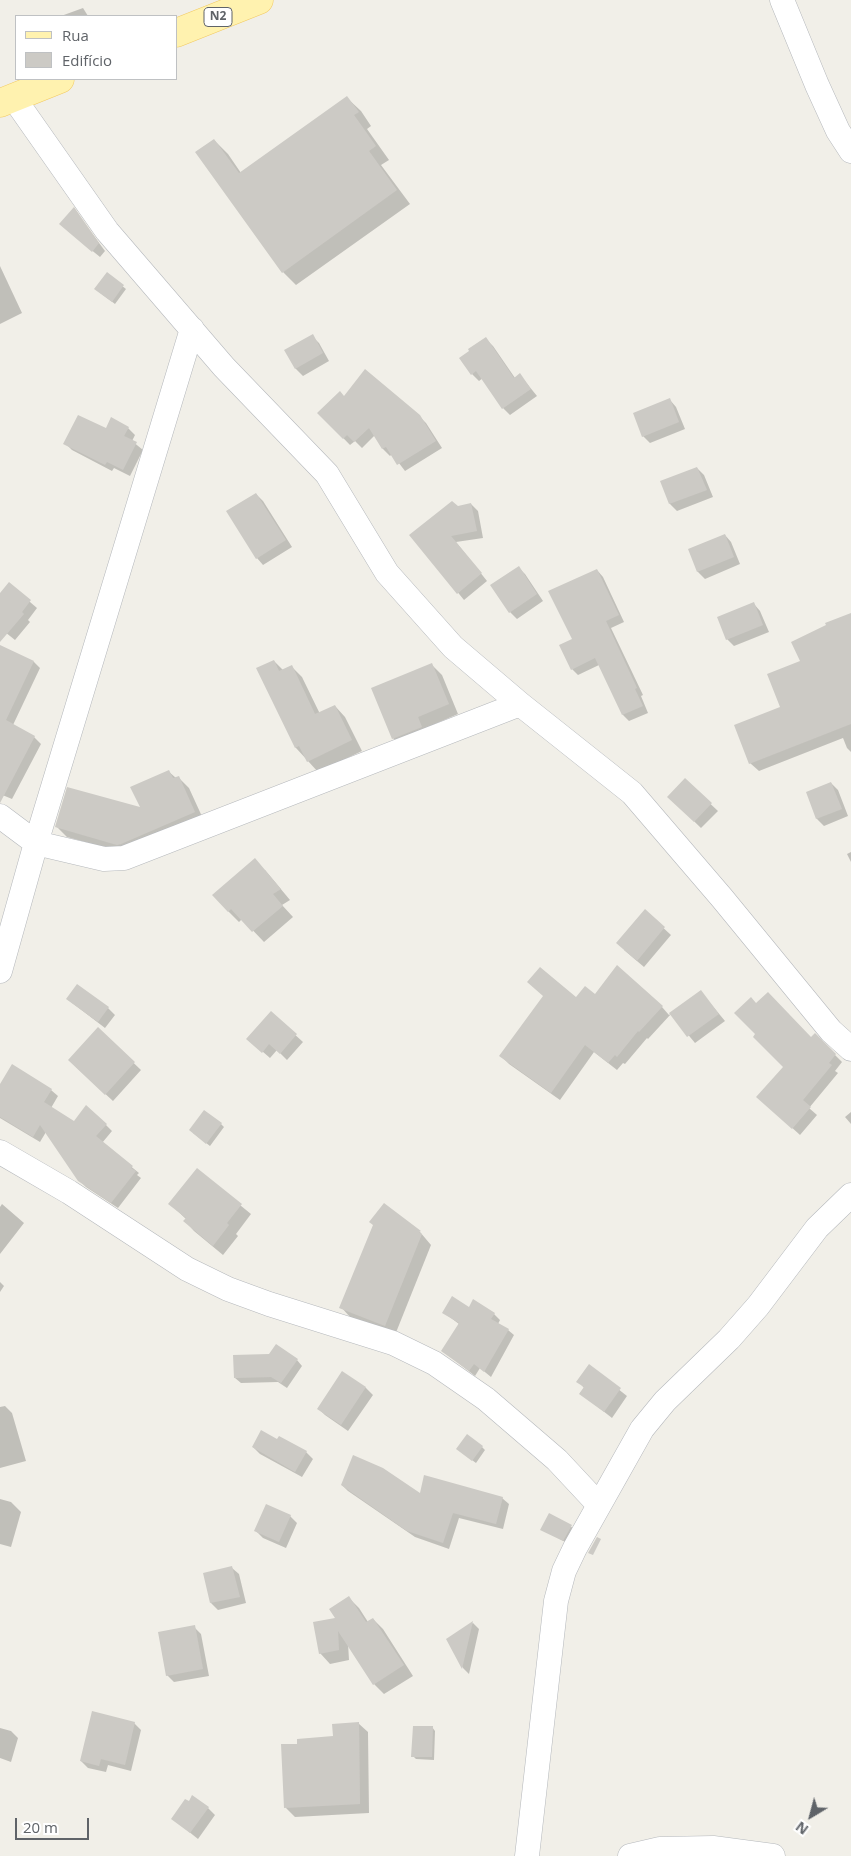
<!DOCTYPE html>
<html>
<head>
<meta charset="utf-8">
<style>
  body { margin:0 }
  #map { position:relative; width:851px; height:1856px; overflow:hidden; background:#f1efe8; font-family:"Open Sans",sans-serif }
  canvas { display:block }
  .legend { position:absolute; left:15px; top:15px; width:162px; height:65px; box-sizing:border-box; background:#fff; border:1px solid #bfc1c3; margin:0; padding:6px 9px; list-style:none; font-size:15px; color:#5f6368 }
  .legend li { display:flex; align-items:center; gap:10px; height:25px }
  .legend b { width:25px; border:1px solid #bfc1c3 }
  .north { position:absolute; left:786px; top:1791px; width:50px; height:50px; -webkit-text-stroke:4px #fff; paint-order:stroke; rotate:217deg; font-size:14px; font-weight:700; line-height:20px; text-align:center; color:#5f6368 }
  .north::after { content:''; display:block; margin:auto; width:18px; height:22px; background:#5f6368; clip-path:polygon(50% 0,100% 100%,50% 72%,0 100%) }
  .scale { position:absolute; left:15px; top:1818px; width:74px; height:22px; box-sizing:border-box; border:2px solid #5f6368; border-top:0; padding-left:6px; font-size:15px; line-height:18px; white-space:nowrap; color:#5f6368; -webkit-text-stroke:4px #fff; paint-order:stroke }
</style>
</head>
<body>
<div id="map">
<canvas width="851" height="1856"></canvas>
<ul class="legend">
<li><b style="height:6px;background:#fff2af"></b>Rua</li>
<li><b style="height:14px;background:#cccac5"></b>Edifício</li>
</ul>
<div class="north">N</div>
<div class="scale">20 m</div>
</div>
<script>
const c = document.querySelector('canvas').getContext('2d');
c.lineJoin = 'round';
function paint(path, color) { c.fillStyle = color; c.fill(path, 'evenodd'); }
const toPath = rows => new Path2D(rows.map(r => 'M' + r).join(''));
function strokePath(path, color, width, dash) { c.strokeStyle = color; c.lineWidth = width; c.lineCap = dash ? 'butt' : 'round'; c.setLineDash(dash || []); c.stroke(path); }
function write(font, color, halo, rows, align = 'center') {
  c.font = font + ' "Open Sans",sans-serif'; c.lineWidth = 5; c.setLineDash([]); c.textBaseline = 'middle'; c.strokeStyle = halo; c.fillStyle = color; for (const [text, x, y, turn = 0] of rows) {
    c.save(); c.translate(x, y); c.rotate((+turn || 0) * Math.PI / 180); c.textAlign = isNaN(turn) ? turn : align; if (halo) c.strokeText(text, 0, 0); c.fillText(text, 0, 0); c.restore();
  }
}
const shadow = toPath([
  [83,8,88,16,61,16],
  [347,98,361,111,371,126,367,129,389,160,381,165,410,204,296,285,283,272,214,140,228,154,241,173],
  [74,209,105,251,100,257,68,231],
  [0,266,22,313,0,324],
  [107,274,126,289,115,304,99,292],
  [312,336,319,343,329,361,303,376,296,369,286,351],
  [486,339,493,346,515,378,520,375,537,396,510,415,503,408,483,378,479,381,472,374],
  [345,397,419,416,426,423,442,448,405,471,392,454,390,456,383,449,375,435,362,448,355,441,350,445,319,413],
  [670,400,676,407,685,429,650,443,643,436],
  [128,428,135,435,132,441,143,450,130,476,114,468,112,471,72,450,65,443,106,429],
  [697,468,704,475,713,497,677,511,670,504,662,482],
  [256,494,263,501,292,547,263,565,257,558],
  [471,504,478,511,483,538,456,542,487,581,464,600,411,535,458,507],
  [725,535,731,542,740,564,705,579,698,572,689,550],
  [518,567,525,574,543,601,517,619,510,612],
  [597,570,603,577,624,622,611,628,643,695,641,696,648,713,629,721,623,715,599,665,578,675,572,669,573,640],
  [9,584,37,608,28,620,30,622,15,640,0,628,0,595],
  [754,604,760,611,769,632,734,646,727,639],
  [851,615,851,752,847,748,843,738,759,771,750,763,781,708,801,662],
  [0,646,34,662,40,668,13,725,34,737,41,744,12,799,0,794],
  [274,661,283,670,291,666,302,677,320,714,335,706,345,717,362,751,318,772,308,761,296,748,258,669],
  [432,665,442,675,458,714,428,727,432,737,403,748,393,738],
  [168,771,176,778,178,777,189,788,205,823,128,854,67,837,57,827,142,809],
  [685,780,718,811,701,828,669,797],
  [831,783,838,790,848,816,824,826,817,819,807,793],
  [851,852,851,862,847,854],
  [265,870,290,900,282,905,293,917,264,942,242,919,239,922,228,911],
  [645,911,671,935,644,967,624,950],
  [701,992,725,1021,695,1043,671,1014,648,1039,647,1038,625,1064,623,1063,617,1070,594,1052,560,1100,509,1064,501,1056,577,999,595,996,662,1007,669,1015],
  [67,999,108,1008,115,1015,105,1028],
  [756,1005,811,1039,815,1035,842,1062,835,1071,838,1073,809,1108,817,1115,800,1135,765,1103,784,1067,757,1034],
  [271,1013,303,1042,287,1060,277,1050,270,1058,255,1045],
  [98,1029,141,1070,113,1101,76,1067],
  [51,1090,58,1096,51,1108,74,1123,106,1125,112,1131,102,1143,139,1173,137,1175,141,1178,118,1208,86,1187,79,1180,46,1132,40,1142,0,1118,0,1103],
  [851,1112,851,1124,845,1117],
  [221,1124,224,1127,210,1146,193,1133],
  [197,1170,251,1214,236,1234,238,1236,223,1255,194,1231,185,1221,186,1219,170,1204],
  [2,1204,24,1223,0,1254,0,1207],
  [384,1204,420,1232,431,1245,395,1335,350,1317,341,1307],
  [0,1282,4,1286,0,1292],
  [473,1301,494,1314,500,1320,498,1324,508,1330,514,1335,491,1377,480,1368,475,1376,443,1351,459,1324,443,1312,469,1308],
  [297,1360,302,1366,287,1388,278,1382,241,1383,235,1378],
  [589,1366,627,1396,612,1418,580,1393,584,1388,578,1381],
  [342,1372,366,1388,373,1395,348,1431,325,1415,319,1409],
  [5,1406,12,1413,26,1461,0,1468,0,1407],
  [278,1441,306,1452,313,1459,302,1477,260,1454,253,1447],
  [482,1447,485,1450,476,1463,461,1452],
  [342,1485,421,1495,502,1498,509,1504,503,1529,459,1518,449,1549,415,1537,348,1491],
  [0,1499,11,1502,21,1512,11,1547,0,1544],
  [549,1515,575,1529,567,1543,542,1529],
  [290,1516,297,1523,286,1548,263,1538,256,1531],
  [232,1568,239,1574,246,1603,218,1610,211,1603,204,1574],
  [349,1598,359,1608,368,1622,373,1619,383,1629,413,1676,384,1694,374,1684,348,1643,349,1660,330,1664,320,1653],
  [473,1623,479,1629,469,1674,463,1668,448,1639],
  [194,1627,201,1634,209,1676,174,1682,167,1675],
  [134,1723,141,1730,131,1771,108,1765,106,1772,88,1768,81,1761],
  [358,1723,368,1732,369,1813,295,1817,286,1808,298,1745,334,1737],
  [432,1727,435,1731,434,1760,416,1759,413,1756],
  [0,1728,11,1731,18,1738,11,1762,0,1758],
  [208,1808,215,1815,198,1839,173,1819]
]);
const building = toPath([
  [347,96,359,112,354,115,376,146,369,151,397,190,282,273,195,152,214,139,239,173],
  [74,207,99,243,92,252,59,224],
  [107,272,124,285,112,302,94,289],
  [313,334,323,353,295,369,284,350],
  [486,337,514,378,520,373,531,389,502,409,476,371,471,375,459,358,469,351,468,349],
  [365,369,420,415,436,441,397,465,386,447,382,449,369,428,354,442,347,435,343,439,317,413,340,391,344,396],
  [670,398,679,422,642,437,633,413],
  [78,415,106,428,111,417,129,427,124,436,137,442,123,470,107,462,105,465,63,444],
  [697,467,707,490,669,504,660,481],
  [256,493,286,540,256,559,226,511],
  [452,501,458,506,471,503,477,531,451,536,482,573,457,594,409,535],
  [725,534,734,557,697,572,688,549],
  [519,566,537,594,509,613,490,585],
  [597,569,619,615,606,621,637,688,635,689,643,706,622,715,595,658,571,670,559,645,572,639,548,591],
  [9,582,31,600,22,612,24,614,0,642,0,593],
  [754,602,763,625,726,640,717,617],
  [851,613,851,724,749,764,734,725,780,707,767,674,800,661,791,642,826,625,825,623],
  [0,645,34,661,6,720,35,736,0,803],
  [274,660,279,671,292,665,315,714,335,705,352,740,307,762,299,746,295,748,256,668],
  [432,663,449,704,418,717,422,727,392,739,371,688],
  [169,770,173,778,179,776,195,812,121,844,117,845,55,827,67,787,140,807,130,787],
  [685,778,712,803,694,822,667,797],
  [831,782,842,809,816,819,806,792],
  [255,858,281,889,273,894,283,906,252,932,231,909,228,912,212,895],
  [645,909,665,927,637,961,616,943],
  [617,965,663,1006,639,1032,638,1031,617,1057,615,1055,608,1063,585,1045,551,1093,499,1056,543,996,527,982,540,967,576,997,585,986,595,994],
  [77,984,109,1007,98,1022,66,999],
  [701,990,719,1014,687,1037,669,1013],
  [768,992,811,1037,815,1033,836,1054,829,1063,832,1065,803,1100,811,1107,792,1129,756,1097,783,1067,753,1037,755,1034,734,1013,751,997,756,1003],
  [271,1011,297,1034,280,1054,269,1044,262,1053,246,1039],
  [98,1027,135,1062,105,1095,68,1060],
  [12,1064,52,1089,44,1102,74,1121,86,1105,107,1124,96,1136,133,1166,131,1168,136,1171,111,1203,78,1181,40,1125,33,1137,0,1117,0,1084],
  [204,1110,222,1123,206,1144,189,1130],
  [197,1168,242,1204,227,1223,229,1225,213,1246,183,1221,186,1218,168,1204],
  [384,1203,421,1231,419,1232,422,1234,385,1326,339,1308,373,1225,369,1222],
  [452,1296,469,1307,473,1299,495,1313,491,1319,509,1329,484,1372,474,1364,469,1371,441,1351,459,1323,442,1313],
  [276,1344,298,1359,281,1383,271,1377,234,1378,233,1355,269,1354],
  [589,1364,621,1388,604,1412,579,1394,584,1387,576,1382],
  [342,1371,366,1387,341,1425,317,1409],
  [261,1430,277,1439,279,1436,307,1451,295,1472,252,1447],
  [467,1434,483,1446,472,1461,456,1449],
  [353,1455,383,1468,420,1493,424,1475,503,1497,496,1524,453,1513,443,1543,407,1531,341,1485],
  [266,1504,291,1515,279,1542,254,1531],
  [549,1513,572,1525,563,1541,540,1530],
  [597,1537,601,1539,593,1555,588,1553],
  [232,1566,240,1597,210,1603,203,1573],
  [349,1596,366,1622,373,1618,404,1665,373,1685,338,1631,339,1650,319,1654,313,1622,335,1618,329,1609],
  [473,1621,462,1669,446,1639],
  [195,1625,203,1669,166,1676,158,1632],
  [92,1711,135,1722,125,1765,101,1759,99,1766,80,1761],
  [359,1722,360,1804,284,1808,281,1744,297,1744,297,1739,333,1736,332,1724],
  [413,1726,433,1726,432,1757,411,1757],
  [192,1795,209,1807,190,1833,171,1819,185,1799,189,1801]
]);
const street = toPath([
  [782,0,817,85,838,131,851,151],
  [13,97,107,231,224,367,327,474,387,573,453,647,520,704,632,793,722,898,831,1031,851,1049],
  [0,816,36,843,104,859,124,858,520,704],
  [0,971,36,843,192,329],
  [0,1152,69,1192,187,1269,228,1289,269,1304,393,1343,434,1363,486,1399,557,1460,599,1505],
  [527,1856,556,1601,564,1571,575,1548,642,1429,665,1401,729,1339,758,1306,817,1228,851,1195],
  [630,1856,660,1849,713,1848,773,1856]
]);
const primary = toPath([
  [176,33,259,0],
  [0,103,60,79]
]);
const shields = [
  [218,17,28]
];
const shieldNames = [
  ["N2",218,17]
];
paint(shadow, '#0003');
paint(building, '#cccac5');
strokePath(street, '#b5b8bc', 25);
strokePath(primary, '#f2c960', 29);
strokePath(street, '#fff', 24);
strokePath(primary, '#fff2af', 28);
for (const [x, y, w] of shields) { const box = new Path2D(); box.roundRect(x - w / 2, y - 9.5, w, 19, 4); c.fillStyle = '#fff'; c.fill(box); strokePath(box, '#5f6368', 1); }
write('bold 12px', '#5f6368', null, shieldNames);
</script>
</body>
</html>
